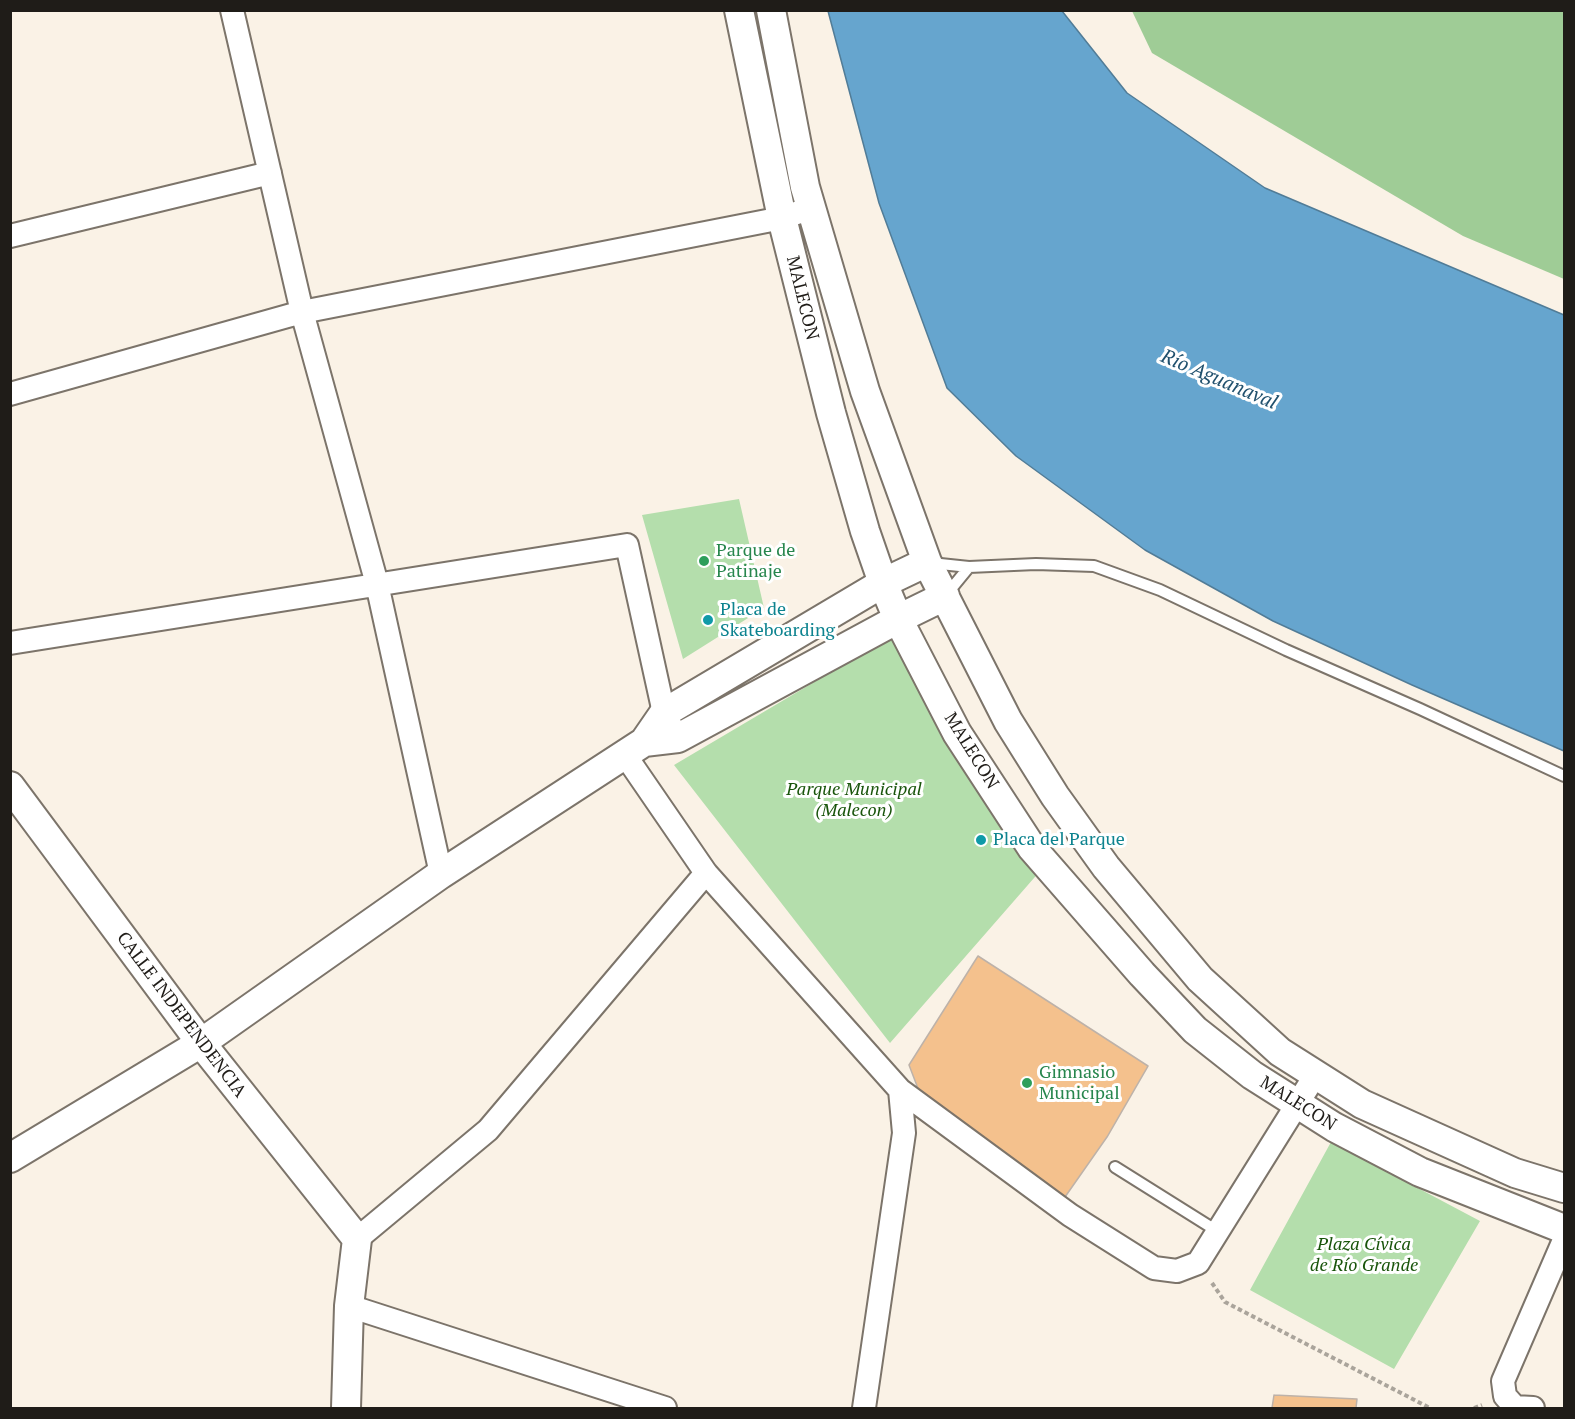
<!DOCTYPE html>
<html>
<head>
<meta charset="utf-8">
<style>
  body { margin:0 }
  #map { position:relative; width:1575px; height:1419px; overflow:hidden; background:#faf2e6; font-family:"PT Serif",serif }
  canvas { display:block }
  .frame { position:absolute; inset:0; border:12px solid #1f1c18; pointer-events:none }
</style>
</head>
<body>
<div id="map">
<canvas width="1575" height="1419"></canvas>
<div class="frame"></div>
</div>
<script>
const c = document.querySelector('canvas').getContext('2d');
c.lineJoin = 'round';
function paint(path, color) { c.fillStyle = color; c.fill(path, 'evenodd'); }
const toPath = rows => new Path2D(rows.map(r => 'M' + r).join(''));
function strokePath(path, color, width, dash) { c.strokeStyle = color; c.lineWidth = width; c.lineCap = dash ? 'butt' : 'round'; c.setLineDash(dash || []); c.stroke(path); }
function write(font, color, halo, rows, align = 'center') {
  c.font = font + ' "PT Serif",serif'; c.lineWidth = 6; c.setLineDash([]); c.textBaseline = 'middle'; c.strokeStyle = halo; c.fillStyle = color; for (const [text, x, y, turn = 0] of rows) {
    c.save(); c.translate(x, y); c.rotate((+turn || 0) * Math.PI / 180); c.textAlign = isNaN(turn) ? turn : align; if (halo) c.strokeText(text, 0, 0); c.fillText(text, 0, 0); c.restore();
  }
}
const green = toPath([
  [739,499,764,608,683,659,642,515],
  [892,636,1041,870,890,1043,674,765],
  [1331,1142,1480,1221,1394,1369,1250,1290]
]);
const forest = toPath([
  [1132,11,1564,11,1564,279,1463,236,1152,53]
]);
const water = toPath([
  [828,11,1062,11,1127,93,1265,188,1564,315,1564,751,1412,685,1273,621,1145,550,1016,456,947,388,879,203,828,11]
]);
const building = toPath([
  [978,956,1148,1066,1107,1137,1065,1197,922,1099,909,1065,978,956],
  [1274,1395,1357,1399,1356,1408,1272,1408,1274,1395]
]);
const path = toPath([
  [1212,1283,1225,1302,1430,1408],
  [1474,1408,1482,1405]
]);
const service = toPath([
  [931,563,969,567,1036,564,1094,566,1160,590,1286,650,1420,709,1564,776],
  [946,595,969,567],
  [1115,1167,1217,1231]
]);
const minor = toPath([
  [232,10,302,312,377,584,441,874],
  [10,236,270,173],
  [10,394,302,312,782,218,811,208],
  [10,643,627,545,664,713,671,726],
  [625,755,706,873,900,1090,1070,1215,1154,1268,1177,1271,1198,1263,1316,1074],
  [357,1239,488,1130,706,873],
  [349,1306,665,1408],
  [864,1408,904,1133,900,1090],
  [1533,1408,1515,1407,1505,1396,1503,1381,1564,1240]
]);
const tertiary = toPath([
  [739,10,782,218,831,413,865,531,883,583,898,619,957,733,1032,848,1142,974,1195,1030,1252,1075,1334,1127,1420,1172,1564,1229],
  [771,10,805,187,865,391,927,562,1008,721,1055,796,1106,867,1200,979,1280,1052,1362,1104,1515,1173,1564,1188],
  [644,742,678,738,898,619,945,596],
  [10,786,201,1043,357,1239,349,1306,346,1408],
  [10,1158,201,1043,441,874,644,742,664,713,883,583,927,562]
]);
const markers = [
  [704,561,6,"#2e9e5b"],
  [708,620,6,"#0f9aa8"],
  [981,840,6,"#0f9aa8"],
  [1027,1083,6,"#2e9e5b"]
];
const streetNames = [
  ["MALECON",802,298,76],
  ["MALECON",971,751,58],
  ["CALLE INDEPENDENCIA",181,1015,53],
  ["MALECON",1298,1104,32]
];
const leisureNames = [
  ["Parque de",716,551],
  ["Patinaje",716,572],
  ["Gimnasio",1039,1073],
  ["Municipal",1039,1094]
];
const cultureNames = [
  ["Placa de",720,610],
  ["Skateboarding",720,631],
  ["Placa del Parque",993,840]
];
const parkNames = [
  ["Parque Municipal",854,790],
  ["(Malecon)",854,811],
  ["Plaza Cívica",1364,1245],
  ["de Río Grande",1364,1266]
];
const waterNames = [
  ["Río Aguanaval",1219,380,23]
];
paint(green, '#b4deac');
paint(forest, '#9fcc96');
paint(water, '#66a5ce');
strokePath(water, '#517c97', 1.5);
paint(building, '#f4c18d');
strokePath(building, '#bdb2a9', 1.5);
strokePath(service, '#7c746a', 14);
strokePath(minor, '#7c746a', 26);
strokePath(tertiary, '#7c746a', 32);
strokePath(path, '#aaa49b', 4, [4.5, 3]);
strokePath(service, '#fff', 10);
strokePath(minor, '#fff', 22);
strokePath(tertiary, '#fff', 28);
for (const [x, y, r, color] of markers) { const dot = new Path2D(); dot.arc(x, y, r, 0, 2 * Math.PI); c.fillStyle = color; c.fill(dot); strokePath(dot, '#fff', 2); }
write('18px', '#1f1c18', '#fff', streetNames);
write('18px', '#27864d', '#fff', leisureNames, 'left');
write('18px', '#0d838f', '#fff', cultureNames, 'left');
write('italic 18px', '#18540a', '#fff', parkNames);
write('italic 20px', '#21516e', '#fff', waterNames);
</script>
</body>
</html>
